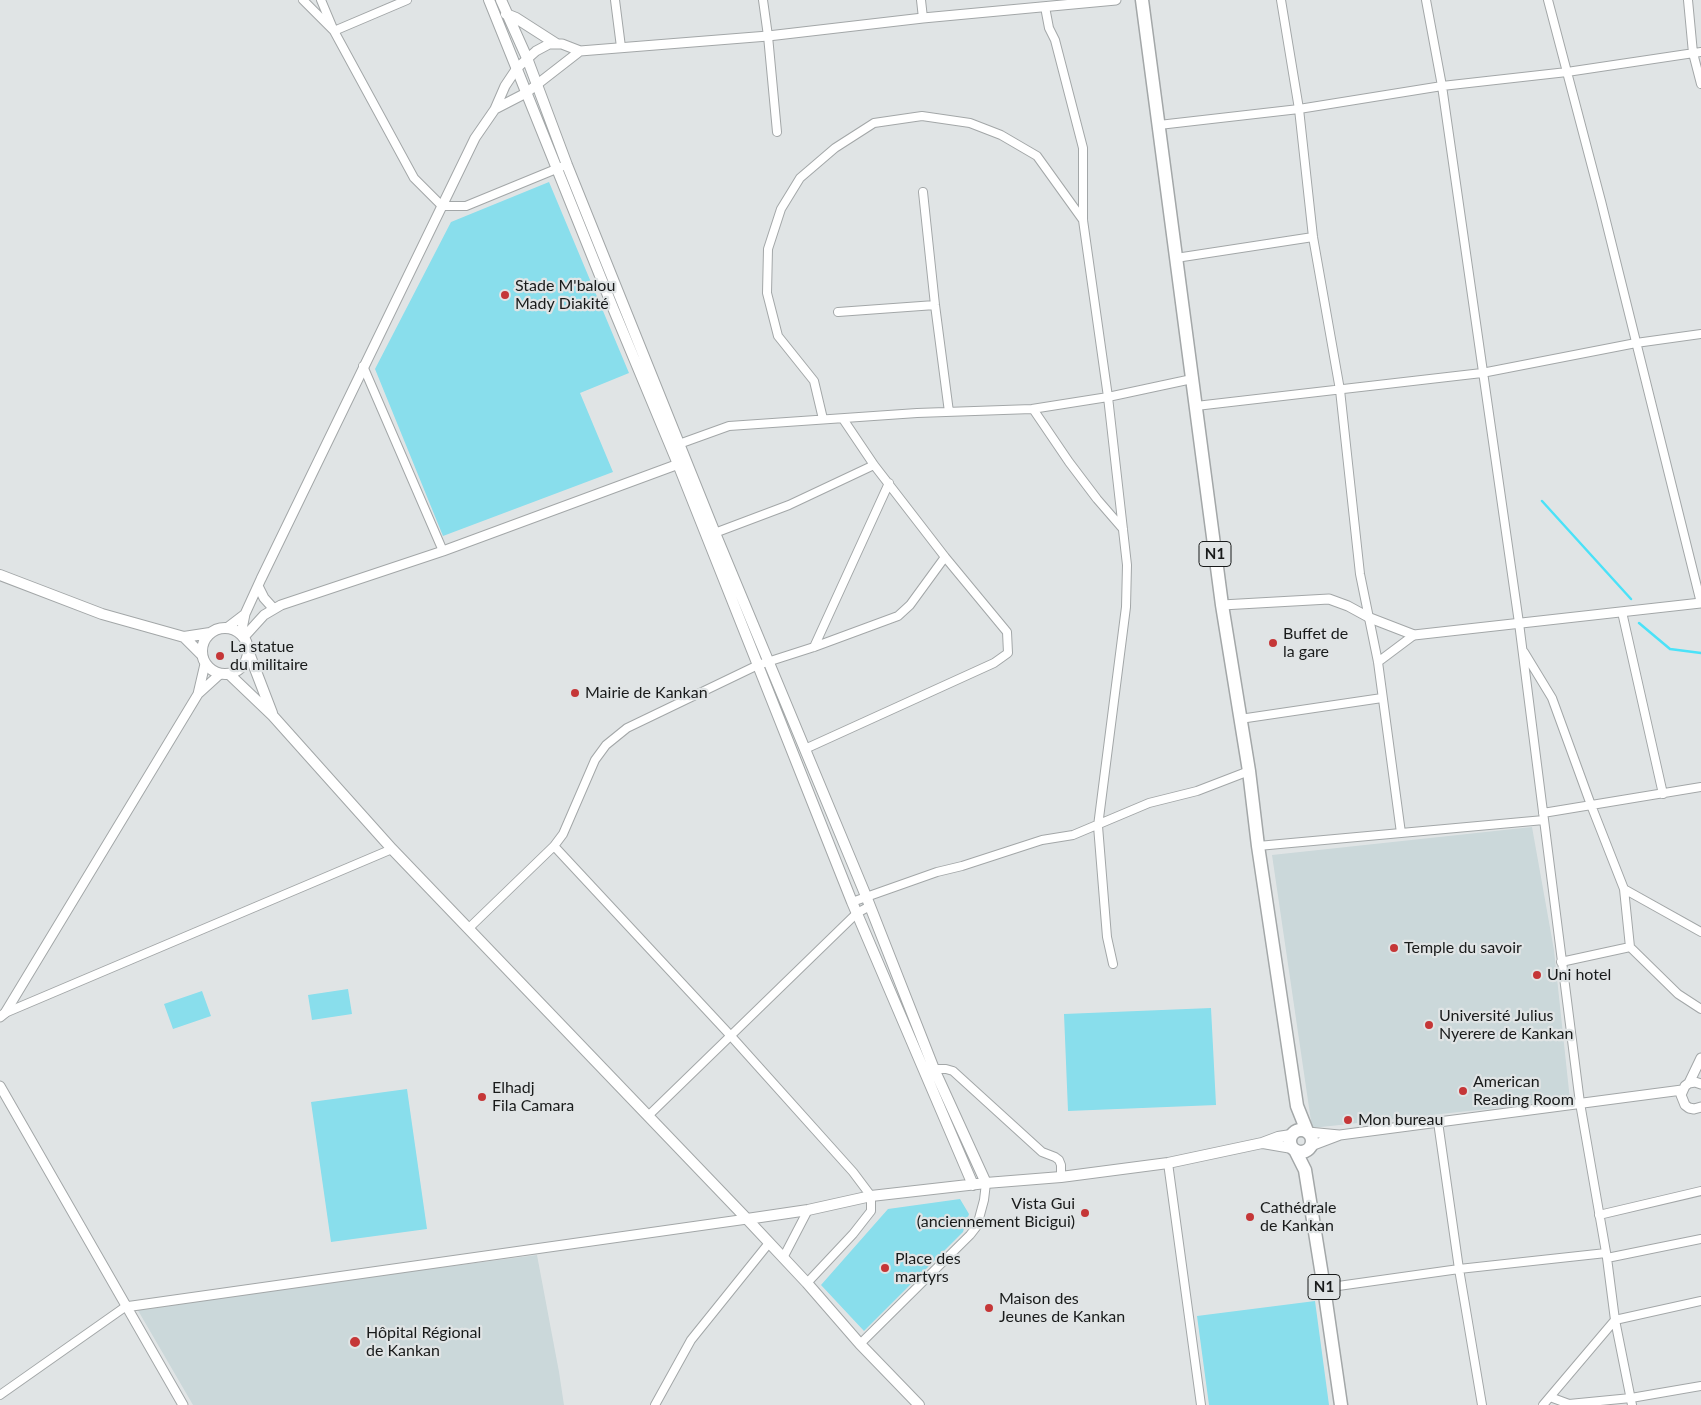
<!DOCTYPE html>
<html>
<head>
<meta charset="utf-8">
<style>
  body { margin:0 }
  canvas { display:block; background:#e0e4e5 }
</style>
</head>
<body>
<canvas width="1701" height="1405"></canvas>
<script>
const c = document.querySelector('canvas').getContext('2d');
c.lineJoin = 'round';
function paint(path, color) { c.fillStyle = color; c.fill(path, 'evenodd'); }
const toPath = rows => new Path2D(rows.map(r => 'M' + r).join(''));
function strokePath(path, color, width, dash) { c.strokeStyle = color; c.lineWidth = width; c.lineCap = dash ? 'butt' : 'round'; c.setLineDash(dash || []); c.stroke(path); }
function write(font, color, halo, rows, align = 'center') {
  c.font = font + ' Lato,sans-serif'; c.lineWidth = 4.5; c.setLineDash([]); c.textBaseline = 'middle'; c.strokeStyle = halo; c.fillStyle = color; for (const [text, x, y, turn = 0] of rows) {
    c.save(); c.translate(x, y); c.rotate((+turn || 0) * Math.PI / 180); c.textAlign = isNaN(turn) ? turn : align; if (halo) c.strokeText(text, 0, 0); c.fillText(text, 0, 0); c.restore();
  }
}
const built = toPath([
  [1532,827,1554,950,1570,1100,1312,1128,1272,855],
  [537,1255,559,1372,564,1405,193,1405,136,1307]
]);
const green = toPath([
  [549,182,629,373,580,393,613,472,443,536,375,369,451,222],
  [348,989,352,1014,312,1020,308,995],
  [202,991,211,1016,173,1029,164,1004],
  [1211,1008,1216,1105,1068,1111,1064,1014],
  [407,1089,427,1229,331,1242,311,1102],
  [960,1199,969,1214,963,1232,864,1331,821,1285,888,1209],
  [1315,1301,1329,1405,1209,1405,1197,1316]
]);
const stream = toPath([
  [1542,501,1631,599],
  [1639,623,1670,649,1701,653]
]);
const minor = toPath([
  [303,0,334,31,407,0],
  [321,0,334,31,414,178,442,206,466,206,561,167],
  [615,0,621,47],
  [763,0,768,36,777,132],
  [921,0,923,18],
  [1281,0,1299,109,1313,237,1340,390,1360,574,1378,662,1401,833],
  [1426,0,1442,86,1519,623,1580,1103,1607,1258,1615,1320,1632,1405],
  [1548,0,1601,201,1701,603],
  [1688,0,1693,53,1701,84],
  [1045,7,1049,28,1055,40,1083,148,1083,220,1108,397,1127,565,1126,607,1098,826,1107,937,1113,964],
  [1159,125,1299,109,1442,86,1567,72,1701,52],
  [923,192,935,305,949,412],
  [1176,258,1313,237],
  [838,312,935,305],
  [363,366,443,551],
  [1196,406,1482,373,1636,343,1701,334],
  [1033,409,1069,462,1097,499,1123,529],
  [823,419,814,381,778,336,767,293,768,249,781,209,800,178,835,148,874,123,922,116,970,123,1001,135,1037,156,1083,220],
  [679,444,729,426,917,413,1032,409,1108,397,1192,379],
  [712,534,789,505,874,465],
  [1622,612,1663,794],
  [814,647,889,483],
  [1524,652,1552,698,1591,805,1624,889,1701,932],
  [1378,662,1414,635],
  [1240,719,1382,698],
  [805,749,994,663,1008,653,1007,632,945,557,874,465,843,419],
  [1543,813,1701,787],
  [554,846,730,1035,853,1172,871,1196,871,1211,853,1234,807,1283],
  [1258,846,1544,820],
  [852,902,937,872,962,866,1042,840,1073,835,1149,803,1197,791,1249,771],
  [468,929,554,846,563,834,595,760,606,745,627,728,758,665,814,647,898,616,910,605,945,557],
  [1630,947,1678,994,1701,1009],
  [1561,962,1630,947,1624,889],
  [5,1013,392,849],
  [930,1069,946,1069,953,1071,1042,1152,1055,1157,1059,1160,1061,1165,1061,1177],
  [648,1116,857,913,870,906],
  [1438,1122,1459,1269,1482,1405],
  [1168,1163,1201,1405],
  [1599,1215,1701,1191],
  [783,1258,808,1210],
  [1607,1258,1701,1239],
  [1324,1288,1459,1269,1606,1253],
  [860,1344,970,1235,977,1226,984,1200,986,1183],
  [0,1395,125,1307],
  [1550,1397,1569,1404,1631,1398,1701,1386],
  [655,1405,691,1340,769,1243],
  [1543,1405,1615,1320,1701,1301]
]);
const tertiary = toPath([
  [495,109,526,93,580,51],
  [258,586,264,598,273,608],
  [1222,605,1329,599,1348,606,1370,618,1414,635,1701,603],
  [228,627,245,614],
  [241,634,245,614,261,579,475,138,495,109,505,86,517,68,536,51,549,44,562,44,580,51,768,36,923,18,1116,0],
  [244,637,264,615,281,605,443,551,684,462],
  [198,694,220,674],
  [0,1017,5,1013,198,694,205,664],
  [1689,1083,1701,1058],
  [1701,1084,1695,1082,1689,1083,1685,1086,1681,1095,1685,1105,1689,1108,1694,1109,1701,1107],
  [0,1086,183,1405],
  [1308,1132,1339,1135],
  [1311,1146,1340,1135,1682,1090],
  [125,1307,747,1219]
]);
const secondary = toPath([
  [489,0,613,308,678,464,852,902,973,1185],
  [501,0,527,58,567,165,715,533,866,896,934,1069,986,1183],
  [506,14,516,18,555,43],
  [0,575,102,614,184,637,210,633],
  '202 651a23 23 0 1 1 46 0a23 23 0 1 1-46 0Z',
  [184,637,202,655],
  [249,653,272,713],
  [229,674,273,716,392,849,747,1219,807,1283,860,1344,919,1405],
  [1263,1143,1292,1148],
  [747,1219,808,1210,871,1196,986,1183,1061,1177,1168,1163,1262,1143,1278,1137,1291,1135]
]);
const trunk = toPath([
  [1142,0,1222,605,1249,771,1258,846,1297,1106,1307,1131],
  '1290 1141a11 11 0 1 1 22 0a11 11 0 1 1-22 0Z',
  [1295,1150,1305,1170,1324,1288,1341,1405]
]);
const markers = [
  [505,295,5,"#c53637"],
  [1273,643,5,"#c53637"],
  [220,656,5,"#c53637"],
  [575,693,5,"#c53637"],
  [1394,948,5,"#c53637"],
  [1537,975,5,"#c53637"],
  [1429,1025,5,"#c53637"],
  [1463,1091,5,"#c53637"],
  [482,1097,5,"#c53637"],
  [1348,1120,5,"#c53637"],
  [1085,1213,5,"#c53637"],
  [1250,1217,5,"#c53637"],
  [885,1268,5,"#c53637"],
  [989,1308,5,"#c53637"],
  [355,1342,6,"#c53637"]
];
const shields = [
  [1215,554,32],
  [1324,1287,32]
];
const shieldNames = [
  ["N1",1215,554],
  ["N1",1324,1287]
];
const poiNames = [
  ["Stade M'balou",515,286],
  ["Mady Diakité",515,304],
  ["Buffet de",1283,634],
  ["la gare",1283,652],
  ["La statue",230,647],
  ["du militaire",230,665],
  ["Mairie de Kankan",585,693],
  ["Temple du savoir",1404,948],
  ["Uni hotel",1547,975],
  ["Université Julius",1439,1016],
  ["Nyerere de Kankan",1439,1034],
  ["American",1473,1082],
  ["Reading Room",1473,1100],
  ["Elhadj",492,1088],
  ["Fila Camara",492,1106],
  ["Mon bureau",1358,1120],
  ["Vista Gui",1075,1204,"right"],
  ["(anciennement Bicigui)",1075,1222,"right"],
  ["Cathédrale",1260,1208],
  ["de Kankan",1260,1226],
  ["Place des",895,1259],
  ["martyrs",895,1277],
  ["Maison des",999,1299],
  ["Jeunes de Kankan",999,1317],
  ["Hôpital Régional",366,1333],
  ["de Kankan",366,1351]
];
paint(built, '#cbd8da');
paint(green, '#89deec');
strokePath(stream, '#4be2f8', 2.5);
strokePath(minor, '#a3a7a8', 10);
strokePath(tertiary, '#a3a7a8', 11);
strokePath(secondary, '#a3a7a8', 12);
strokePath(trunk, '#a3a7a8', 15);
strokePath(minor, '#fff', 8);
strokePath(tertiary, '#fff', 9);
strokePath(secondary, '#fff', 10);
strokePath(trunk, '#fff', 12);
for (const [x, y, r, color] of markers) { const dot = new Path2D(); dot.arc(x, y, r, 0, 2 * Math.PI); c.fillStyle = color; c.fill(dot); strokePath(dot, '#e0e4e5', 2); }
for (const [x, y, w] of shields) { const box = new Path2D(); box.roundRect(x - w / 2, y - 12.5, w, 25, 4); c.fillStyle = '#e0e4e5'; c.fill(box); strokePath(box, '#191b1b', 1); }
write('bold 15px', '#191b1b', null, shieldNames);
write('16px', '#191b1b', '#e0e4e5', poiNames, 'left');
</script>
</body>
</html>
